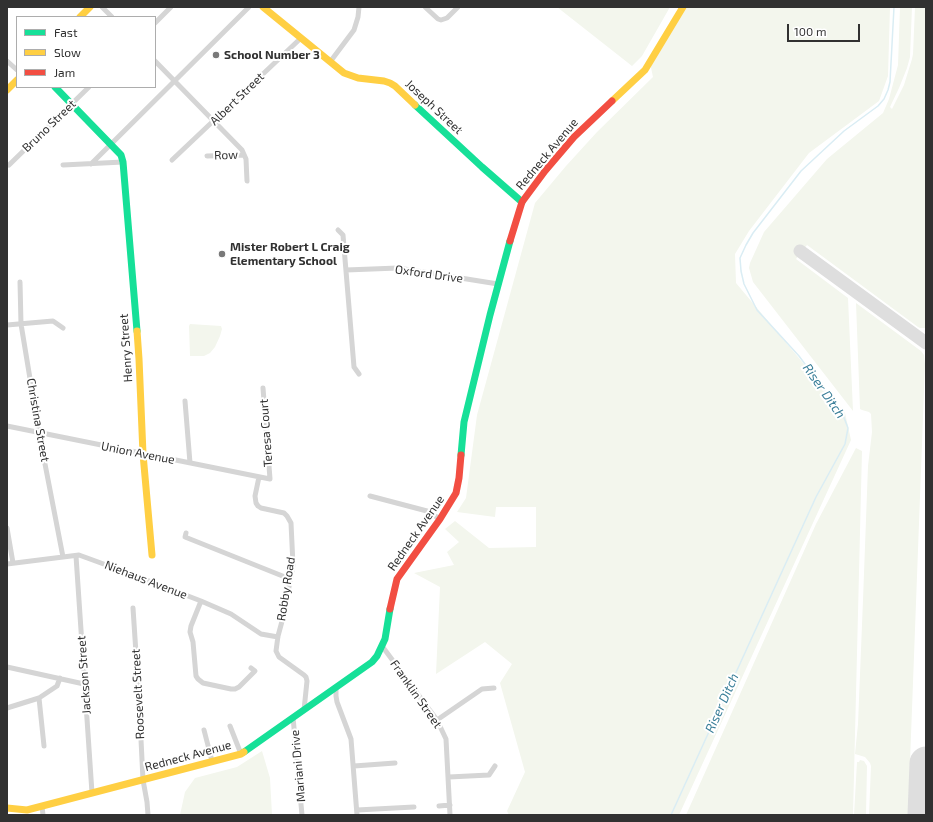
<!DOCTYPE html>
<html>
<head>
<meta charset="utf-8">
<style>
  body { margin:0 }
  #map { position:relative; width:933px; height:822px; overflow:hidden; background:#fff; font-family:"Exo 2",sans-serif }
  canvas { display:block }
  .frame { position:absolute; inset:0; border:8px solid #313131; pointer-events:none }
  .legend { position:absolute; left:16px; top:16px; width:140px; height:72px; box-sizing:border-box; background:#fff; border:1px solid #adadad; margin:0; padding:5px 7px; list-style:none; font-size:12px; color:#313131 }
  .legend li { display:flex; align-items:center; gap:8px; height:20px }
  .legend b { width:20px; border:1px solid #adadad }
  .scale { position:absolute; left:787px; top:24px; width:73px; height:18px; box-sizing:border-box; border:2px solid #313131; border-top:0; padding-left:5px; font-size:12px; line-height:14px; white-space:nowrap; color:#313131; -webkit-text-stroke:3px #fff; paint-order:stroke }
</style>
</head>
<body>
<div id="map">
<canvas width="933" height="822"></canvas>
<div class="frame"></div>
<ul class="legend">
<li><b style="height:5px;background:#16e098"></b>Fast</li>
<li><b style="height:5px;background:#ffcf43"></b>Slow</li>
<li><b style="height:5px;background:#f24e42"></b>Jam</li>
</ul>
<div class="scale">100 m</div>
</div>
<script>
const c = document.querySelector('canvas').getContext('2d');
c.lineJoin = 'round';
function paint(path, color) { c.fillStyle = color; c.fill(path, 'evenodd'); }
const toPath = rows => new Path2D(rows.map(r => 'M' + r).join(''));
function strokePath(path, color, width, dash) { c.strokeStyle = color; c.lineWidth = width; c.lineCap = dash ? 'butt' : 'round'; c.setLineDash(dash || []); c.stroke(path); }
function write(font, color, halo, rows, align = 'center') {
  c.font = font + ' "Exo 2",sans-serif'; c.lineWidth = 4; c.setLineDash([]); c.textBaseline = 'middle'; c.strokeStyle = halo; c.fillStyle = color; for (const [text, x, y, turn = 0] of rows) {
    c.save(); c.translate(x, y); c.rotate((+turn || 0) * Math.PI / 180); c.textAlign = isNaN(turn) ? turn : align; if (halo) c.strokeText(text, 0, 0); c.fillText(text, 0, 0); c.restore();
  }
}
const green = toPath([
  [557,7,670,7,642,56,632,66],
  [681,7,890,7,888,76,879,101,809,153,749,231,735,254,736,283,845,413,851,440,679,815,509,815,507,811,525,772,500,683,512,664,485,642,436,674,440,587,414,573,454,565,447,552,459,542,445,529,455,521,489,548,536,547,536,507,496,507,495,517,457,512,466,498,477,415,535,203,566,166,597,132,653,77,650,63],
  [900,7,912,7,910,57,907,68,899,88,890,107,892,109,904,85,912,59,913,54,915,7,926,7,926,327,925,328,920,328,918,327,807,245,796,259,848,298,853,411,753,282,749,268,750,263,764,232,827,159,883,113,889,99,898,65],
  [856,303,921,351,924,355,925,364,908,815,869,815,871,766,870,763,865,757,855,754,858,724,863,600,868,466,872,432,871,414,869,412,862,410,860,409],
  [190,324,221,326,222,329,220,336,215,347,210,353,204,356,190,356,189,326],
  [856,448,862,451,853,815,686,815,816,524],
  [262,751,270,778,272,815,180,815,185,792,195,778,237,767],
  [860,760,864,761,867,766,866,815,854,815,857,762,859,762]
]);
const stream = toPath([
  [671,815,816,497,845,444,848,428,843,415,799,356,757,310,744,284,741,271,740,258,746,245,753,233,801,171,844,131,878,106,884,99,888,90,890,82,894,7]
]);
const taxiway = toPath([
  [800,251,926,343]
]);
const runway = toPath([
  [924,815,926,763]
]);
const street = toPath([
  [102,7,112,17],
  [425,7,438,19,441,20,447,18,458,7],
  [155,23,171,7],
  [7,61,17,70],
  [155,61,242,150,246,159,247,181],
  [330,62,354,30,358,17,359,7],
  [207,156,244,155],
  [172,160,301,38],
  [91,164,249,7],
  [9,165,89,87],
  [63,165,123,162],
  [338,230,343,235,354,367,359,374],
  [346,270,398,268,498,284],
  [20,282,21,324,39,433,63,557],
  [7,325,53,321,63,328],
  [185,401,190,463],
  [7,426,270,479,263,388],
  [259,477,255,496,256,503,258,506,261,508,284,513,287,516,291,523,293,565,284,614,278,636,276,651,279,657,304,675,306,677,307,681,304,710],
  [370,496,427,511,440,519],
  [7,528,13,563],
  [186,533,185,537,290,579],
  [76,556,92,793],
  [7,564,79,555,131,574,201,601,231,614,261,634,278,637],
  [201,601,191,626,190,632,193,642,196,676,198,679,203,683,231,689,235,689,239,687,255,671,251,668],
  [133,608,139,699,143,780,147,802,148,815],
  [382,646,437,720,446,739,450,815],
  [7,667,84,684],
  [336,687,336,696,337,702,351,739,357,815],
  [7,708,39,698],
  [293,717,302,815],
  [437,720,482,689,494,688],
  [230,726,241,754],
  [204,730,212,761],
  [44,746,39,698,57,686,60,678],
  [354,766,395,763],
  [449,777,489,775,495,766],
  [42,806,43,815],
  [439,806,450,805],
  [357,810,414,807]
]);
const fast = toPath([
  [55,87,121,155,123,162,137,331],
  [415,105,482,167,522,202],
  [461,455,464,422,490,315,510,241],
  [244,752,372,662,377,656,385,639,390,609]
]);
const slow = toPath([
  [263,7,344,73,358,78,384,81,390,83,395,86,415,105],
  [80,17,90,7],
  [7,90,17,80],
  [612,101,645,70,683,7],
  [137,331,139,359,143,454,152,555],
  [7,808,27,810,241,754,244,752]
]);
const jam = toPath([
  [510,241,522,202,545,171,574,137,612,101],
  [390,609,397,579,440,519,456,493,459,478,461,455]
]);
const markers = [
  [216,55,4,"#797979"],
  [222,254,4,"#797979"]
];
const poiNames = [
  ["School Number 3",224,55],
  ["Mister Robert L Craig",230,247],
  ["Elementary School",230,261]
];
const streetNames = [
  ["Albert Street",237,99,-44],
  ["Joseph Street",434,107,43],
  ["Bruno Street",49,126,-44],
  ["Redneck Avenue",547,154,-50],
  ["Row",226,155,-2],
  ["Oxford Drive",429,274,8],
  ["Henry Street",126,348,-94],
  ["Christina Street",38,420,80],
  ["Teresa Court",266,433,-94],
  ["Union Avenue",138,453,11],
  ["Redneck Avenue",416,533,-55],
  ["Niehaus Avenue",146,580,21],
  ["Robby Road",286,589,-81],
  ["Jackson Street",84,675,-94],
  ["Roosevelt Street",138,694,-93],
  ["Franklin Street",416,694,55],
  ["Redneck Avenue",188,756,-15],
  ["Mariani Drive",298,766,-95]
];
const waterNames = [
  ["Riser Ditch",824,391,55],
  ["Riser Ditch",722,703,-66]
];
paint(green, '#f3f6ed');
strokePath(stream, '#daedf4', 1.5);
strokePath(taxiway, '#dedede', 13);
strokePath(runway, '#dedede', 33);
strokePath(street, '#d5d5d5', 5);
strokePath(fast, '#16e098', 7);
strokePath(slow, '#ffcf43', 7);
strokePath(jam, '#f24e42', 7);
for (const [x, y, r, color] of markers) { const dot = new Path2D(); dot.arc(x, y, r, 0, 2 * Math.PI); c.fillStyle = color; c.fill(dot); strokePath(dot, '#fff', 1.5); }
write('bold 12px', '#313131', '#fff', poiNames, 'left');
write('12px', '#313131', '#fff', streetNames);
write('italic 13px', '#397e98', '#fff', waterNames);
</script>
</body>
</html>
